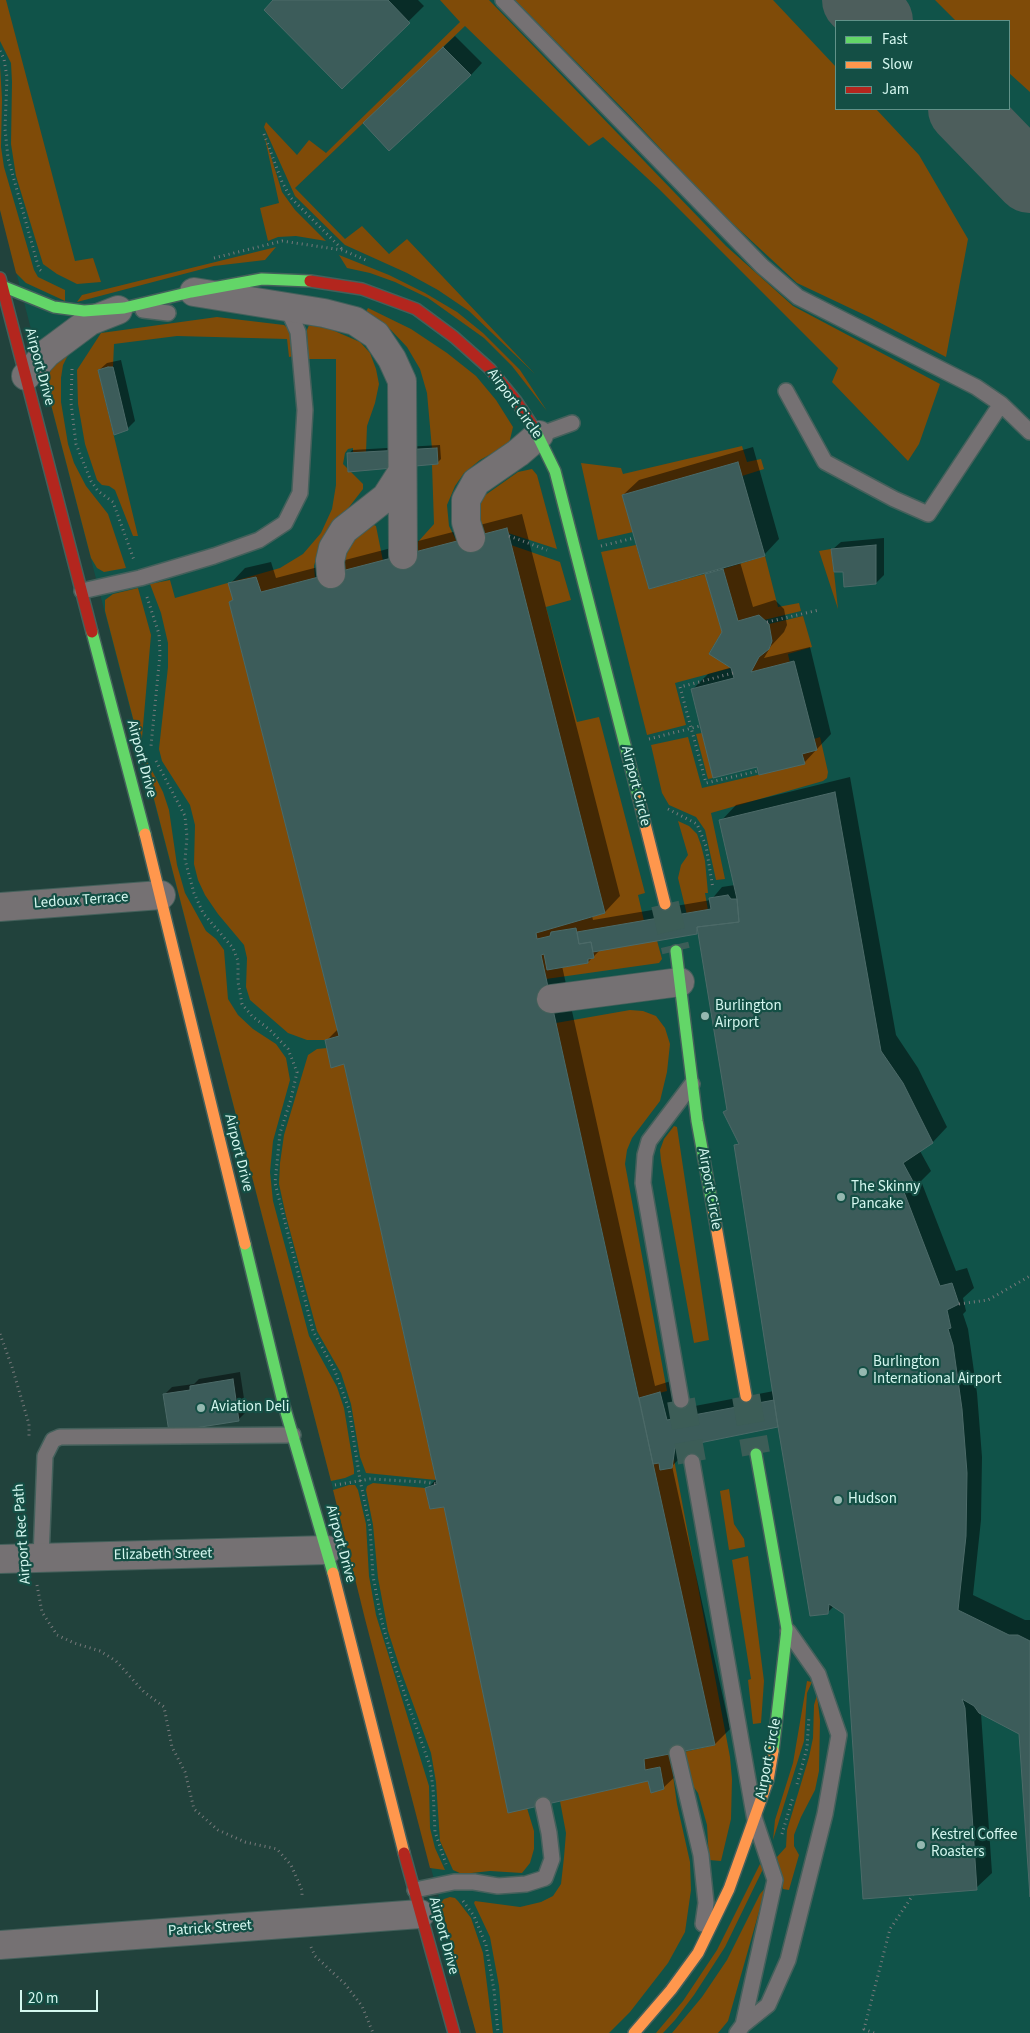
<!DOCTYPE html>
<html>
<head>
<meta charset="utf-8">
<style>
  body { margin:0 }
  #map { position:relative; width:1030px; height:2033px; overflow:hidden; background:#21423c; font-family:"Source Sans 3",sans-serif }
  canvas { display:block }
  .legend { position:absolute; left:835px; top:20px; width:175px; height:90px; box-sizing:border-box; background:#144f45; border:1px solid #619289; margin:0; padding:6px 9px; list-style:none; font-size:15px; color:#d4f7ef }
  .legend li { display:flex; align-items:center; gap:10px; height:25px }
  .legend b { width:25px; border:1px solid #619289 }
  .scale { position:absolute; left:20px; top:1990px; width:78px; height:22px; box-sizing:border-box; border:2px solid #d4f7ef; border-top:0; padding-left:6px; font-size:15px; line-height:18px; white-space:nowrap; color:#d4f7ef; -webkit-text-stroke:4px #144f45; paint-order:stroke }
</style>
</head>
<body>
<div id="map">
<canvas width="1030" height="2033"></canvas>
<ul class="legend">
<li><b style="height:6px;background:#63d668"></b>Fast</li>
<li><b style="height:6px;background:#ff974d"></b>Slow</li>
<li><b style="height:6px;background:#b3261e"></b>Jam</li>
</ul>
<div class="scale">20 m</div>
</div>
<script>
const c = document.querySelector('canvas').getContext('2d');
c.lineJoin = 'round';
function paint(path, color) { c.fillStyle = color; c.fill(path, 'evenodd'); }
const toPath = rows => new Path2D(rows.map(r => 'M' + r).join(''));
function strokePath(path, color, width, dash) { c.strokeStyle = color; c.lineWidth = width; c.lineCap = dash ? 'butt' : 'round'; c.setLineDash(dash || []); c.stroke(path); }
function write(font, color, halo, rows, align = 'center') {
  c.font = font + ' "Source Sans 3",sans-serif'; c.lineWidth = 4.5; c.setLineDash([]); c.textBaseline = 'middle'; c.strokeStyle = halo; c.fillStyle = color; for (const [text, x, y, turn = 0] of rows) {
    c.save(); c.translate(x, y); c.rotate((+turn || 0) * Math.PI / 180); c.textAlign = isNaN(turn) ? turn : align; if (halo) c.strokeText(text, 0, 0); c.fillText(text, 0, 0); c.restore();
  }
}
const built = toPath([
  [0,0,1030,0,1030,2033,476,2033,399,1751,331,1481,0,210],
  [836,21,1009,21,1009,109,836,109]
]);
const green = toPath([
  [0,0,6,0,75,261,93,258,101,282,77,284,57,274,43,264,16,176,11,144,12,82,11,63,0,41],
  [440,0,489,0,726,246,793,306,940,384,919,444,908,461,832,382,838,368,659,189,603,137,589,146,465,26,295,188,345,239,362,226,389,254,407,239,535,374,469,311,438,290,407,273,345,245,295,196,264,127,266,122,297,155,309,140,326,153,460,22],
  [515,0,773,0,836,67,836,109,876,109,919,155,968,239,946,357,869,317,797,283,716,208,630,116],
  [935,0,1030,0,1030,92,1009,73,1009,21,956,21],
  [0,66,2,99,1,147,4,167,34,270,38,277,65,290,65,301,26,283,16,273,0,210],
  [264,134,282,192,295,210,326,241,296,236,278,237,268,241,260,208,279,203],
  [276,247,265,260,214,266,77,302,82,295],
  [339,255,389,275,425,293,457,312,483,333,520,370,547,411,512,366,484,338,428,298,395,282,370,273,347,268],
  [368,308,411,329,447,353,476,376,496,400,513,427,509,444,480,460,464,473,455,486,447,505,449,526,457,542,415,552,417,543,434,524,432,465,438,464,432,449,427,393,420,369,407,347,391,330,366,312],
  [217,317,284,325,292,332,294,356,289,357,287,339,177,336,114,344,113,367,98,370,138,536,133,536,115,490,109,486,102,485,97,480,85,444,78,404,77,370,101,333],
  [309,325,330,329,360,342,370,353,376,369,379,384,375,403,367,426,366,452,353,453,353,448,348,449,345,453,343,464,363,484,363,489,323,541,318,551,314,566,315,578,261,592,229,584,233,600,229,602,339,1036,325,1040,307,1040,288,1033,250,1000,246,987,247,958,244,945,218,914,205,895,198,880,194,864,195,825,190,805,162,761,159,749,168,667,168,643,161,613,150,584,170,580,175,598,280,568,303,554,321,533,332,509,336,485,336,359,308,359,307,330],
  [71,349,63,365,61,378,61,402,68,444,74,463,86,486,108,514,126,568,104,572,97,568,91,558,48,393,48,378,52,367],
  [742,446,747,462,761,459,764,469,742,476,738,462,622,495,633,532,598,540,581,463,621,468,623,474],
  [532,469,537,475,557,549,508,533,483,535,479,523,478,510,484,496,518,472],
  [370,523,376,526,383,561,345,571,343,559,346,546],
  [511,545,560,562,571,600,546,607,577,722,599,717,645,893,638,895,647,934,655,933,662,959,659,963,546,979,541,955,544,954,547,970,588,963,588,959,594,958,591,942,579,944,576,928,551,932,550,936,537,939,536,933,605,913],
  [636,545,649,589,705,574,722,632,709,653,731,668,675,683,686,725,647,735,601,552],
  [831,549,834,572,838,609,819,551],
  [765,556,778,607,799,603,801,611,764,620,738,621,723,569],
  [138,588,151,635,141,749,163,792,169,810,177,865,185,893,206,931,216,939,224,950,228,999,238,1015,253,1029,276,1044,286,1058,290,1080,273,1141,270,1172,273,1201,309,1336,337,1387,344,1408,354,1469,354,1474,345,1478,331,1481,141,749,105,611,105,600,113,594],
  [803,616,812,647,788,654,790,663,751,672,759,657,769,649,772,641,769,624],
  [702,733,713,778,708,779,696,734],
  [688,737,702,788,804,764,802,754,816,750,814,739,820,737,828,772,827,778,823,781,711,813,725,879,716,880,705,830,696,817,669,805,662,793,651,745],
  [678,821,689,826,697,834,701,845,705,861,708,893,705,893,709,916,688,919,678,878,681,865,688,855],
  [630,1010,643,1011,656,1016,665,1028,670,1044,667,1072,660,1101,632,1138,627,1150,625,1164,667,1391,639,1398,556,1023],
  [327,1048,331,1068,344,1064,436,1480,366,1473,360,1457,351,1404,341,1373,317,1331,286,1216,279,1184,280,1163,284,1135,308,1055,317,1049],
  [674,1126,677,1127,709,1340,694,1343,661,1161,660,1150,664,1139],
  [673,1454,730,1757,732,1779,731,1819,721,1861,709,1860,707,1825,698,1793,688,1779,684,1752,715,1745,653,1464,659,1463,661,1470,672,1468],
  [373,1483,425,1488,430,1509,444,1507,508,1812,527,1808,534,1831,534,1849,530,1863,522,1873,490,1871,462,1874,453,1870,440,1841,436,1782,431,1753,401,1671,388,1631,378,1578,373,1525,366,1490,367,1486],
  [349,1485,355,1485,358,1490,366,1524,369,1576,376,1615,429,1786,430,1828,435,1848,445,1870,430,1868,365,1619,333,1490],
  [729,1489,734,1524,744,1539,745,1547,729,1550,720,1491],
  [748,1556,764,1681,761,1723,753,1724,748,1680,751,1679,732,1560],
  [807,1681,812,1682,807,1693,804,1741,773,1840,775,1820,793,1763],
  [817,1695,820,1720,819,1771,815,1790,801,1817,794,1835,794,1846,799,1855,789,1890,783,1889,777,1857,786,1847,787,1830,809,1757,813,1738,814,1705],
  [670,1754,677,1804,690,1862,691,1890,685,1932,668,1963,630,2012,609,2033,503,2033,499,1986,490,1937,474,1903,475,1901,520,1907,541,1902,553,1896,561,1884,564,1857,566,1833,560,1801,648,1781,651,1793,664,1789,660,1767,645,1770,644,1759],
  [760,1864,763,1869,725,1947,694,1995,675,2020,663,2033,656,2033,683,2001,717,1950],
  [766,1887,728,2021,718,2033,672,2033,702,1997,727,1960,760,1894],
  [450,1897,455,1898,458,1901,471,1918,483,1953,493,2033,476,2033,440,1903,444,1899]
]);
const shadow = toPath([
  [275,0,418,0,424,6,342,87],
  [455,36,482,63,471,75,376,111],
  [121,360,135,421,127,429,99,370,107,363],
  [440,445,441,459,437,463,349,454,352,450],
  [753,447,779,539,764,555,740,562,753,607,775,600,784,609,787,625,784,632,771,646,764,658,810,647,831,734,804,763,758,766,692,690,708,674,733,667,706,572,623,495,639,480],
  [522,514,620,896,605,912,592,916,593,920,711,900,722,887,735,885,721,821,736,805,850,777,896,1035,918,1068,947,1127,932,1143,920,1151,931,1171,921,1181,956,1271,967,1268,974,1288,963,1298,966,1311,963,1314,968,1329,977,1393,982,1457,981,1520,973,1595,1025,1620,1030,1620,1030,1893,1020,1733,981,1713,992,1873,976,1888,845,1613,834,1606,827,1613,779,1424,685,1445,683,1455,672,1466,730,1729,715,1744,675,1752,679,1773,663,1788,649,1779,445,1506,427,1489,437,1478,345,1063,326,1041,338,1029,230,602,234,599,230,584,245,568,271,562,276,578],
  [699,931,728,1108,725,1112,739,1142,736,1146,774,1391,679,1409,671,1381,655,1386,562,966,588,962,600,950,697,933],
  [589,936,594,950,591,950],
  [884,538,884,575,876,583,845,571,833,549,841,542],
  [240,1372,246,1412,238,1420,164,1395,172,1387,194,1384,199,1379]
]);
const taxiway = toPath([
  [857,0,878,21],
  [963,109,1030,178]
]);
const building = toPath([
  [273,0,388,0,410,23,342,89,264,10,273,0],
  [443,47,471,75,389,151,363,123,443,47],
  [108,367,113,367,128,430,114,435,98,370,108,367],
  [437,448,438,464,348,472,347,453,437,448],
  [738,462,765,556,649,589,622,495,738,462],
  [507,528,605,913,536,933,537,939,550,936,551,932,576,928,579,944,591,942,594,958,588,959,588,963,547,970,544,954,541,955,715,1745,644,1759,645,1770,660,1767,664,1789,651,1793,648,1781,508,1813,444,1507,430,1509,425,1488,437,1484,344,1064,331,1068,325,1040,339,1036,229,602,233,600,228,583,256,577,261,592,507,528],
  [876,545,876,584,844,587,843,572,834,572,831,549,876,545],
  [723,569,738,621,759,615,769,624,772,641,769,649,759,657,751,672,794,661,817,750,802,754,805,764,759,775,757,767,713,778,691,689,734,678,731,668,709,654,722,632,705,574,723,569],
  [835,792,881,1051,903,1083,933,1143,903,1163,916,1187,904,1192,940,1286,952,1283,959,1304,947,1310,951,1328,948,1329,953,1345,962,1409,967,1473,966,1536,958,1610,1009,1635,1018,1635,1030,1641,1030,1897,1019,1734,979,1713,974,1706,962,1699,965,1708,977,1890,863,1899,844,1614,829,1604,828,1614,810,1616,778,1427,734,1145,739,1144,723,1112,727,1110,697,927,739,922,737,899,719,820,835,792],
  [728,895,731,899,737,899,739,922,697,927,697,934,593,952,591,942,579,944,577,932,711,909,709,898,728,895],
  [233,1379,239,1421,169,1432,163,1394,190,1390,190,1386,233,1379],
  [660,1392,667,1420,774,1400,778,1427,675,1448,672,1468,660,1470,659,1463,653,1464,639,1398,660,1392]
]);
const streetTunnel = toPath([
  [681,1400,692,1462]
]);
const secondaryTunnel = toPath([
  [665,904,676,951],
  [746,1396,756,1454]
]);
const path = toPath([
  [0,51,4,59,7,77,5,129,8,158,39,269,44,273],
  [264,134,282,182,291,198,342,249],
  [214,258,282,241,342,250,368,261],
  [72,369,71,403,76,444,91,481,98,491,113,502,134,560],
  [509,536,547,550],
  [601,546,634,538],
  [147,597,159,634,160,654,151,746],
  [767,622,819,610],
  [733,673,680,687,706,783,758,771],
  [649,739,700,726],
  [156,761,185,816,187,837,185,860,194,893,203,913,233,948,238,961,238,982,242,1004,252,1016,270,1030,288,1049,297,1072,291,1099,280,1133,275,1183,313,1331,334,1369,349,1409,360,1480,370,1527,373,1576,381,1618,392,1658,430,1766,433,1788,435,1832,446,1864],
  [668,809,697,824,706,846,713,889],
  [959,1304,988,1300,1030,1276],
  [0,1334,12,1367,29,1424,29,1439],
  [335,1485,370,1479,424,1482,437,1484],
  [37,1585,42,1612,57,1635,74,1643,100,1651,116,1661,144,1692,164,1707,172,1747,185,1772,194,1809,218,1830,245,1842,277,1849,291,1865,302,1890,302,1897],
  [797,1784,807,1748,809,1716],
  [782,1834,793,1797],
  [463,1901,474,1916,486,1945,494,1990,498,2033],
  [311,1947,315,1956,345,1984,362,2006,373,2033],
  [874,2033,864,2029,890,1929,913,1895]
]);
const lane = toPath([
  [503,0,762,266,798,297,976,387,1001,404,1030,432],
  [143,310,168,313],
  [786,391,825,462,894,499,928,514,1001,404],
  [539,435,572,423],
  [82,591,140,578,214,556,259,540,285,523,300,493,305,410,298,332,287,307],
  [681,1400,643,1183,645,1155,649,1141,692,1084],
  [692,1462,755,1820,775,1880,743,2025,737,2033],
  [41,1558,45,1456,53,1440,60,1437,293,1435],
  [677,1753,701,1855,706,1903,703,1924],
  [415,1890,454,1882,474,1882,498,1886,526,1884,545,1878,552,1859,549,1833,543,1805],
  [743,2025,768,2005,788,1960,825,1814,839,1735,818,1674,788,1631]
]);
const street = toPath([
  [194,292,324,313,355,321,376,335,392,359,402,381,403,555],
  [26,376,47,353,90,321,118,310],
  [471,538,466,522,466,500,476,482,518,453,539,435],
  [331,574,330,561,333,548,344,530,386,497,402,472],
  [0,907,161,895],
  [551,999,680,982],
  [0,1559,327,1550],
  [0,1945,420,1914]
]);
const fast = toPath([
  [2,286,54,307,84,311,124,308,191,292,262,279,310,281],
  [534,428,555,471,638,796],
  [92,632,145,834],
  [676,951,697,1121,713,1209],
  [245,1244,283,1402,333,1573],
  [756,1454,787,1629,773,1751]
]);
const slow = toPath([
  [638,796,665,904],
  [145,834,245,1244],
  [713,1209,746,1396],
  [333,1573,404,1853],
  [634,2033,671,1990,698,1953,729,1889,768,1780,773,1751]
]);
const jam = toPath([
  [0,278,92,632],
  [310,281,362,289,416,309,454,337,490,369,516,401,534,428],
  [404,1853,454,2033]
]);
const markers = [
  [705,1016,5,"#95b8b0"],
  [841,1197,5,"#95b8b0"],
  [863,1372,5,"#95b8b0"],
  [201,1408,5,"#95b8b0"],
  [838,1500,5,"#95b8b0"],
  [921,1845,5,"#95b8b0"]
];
const streetNames = [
  ["Airport Drive",39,367,75],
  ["Airport Circle",514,404,54],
  ["Airport Drive",141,759,75],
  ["Airport Circle",635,786,76],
  ["Ledoux Terrace",81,901,-4],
  ["Airport Drive",238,1153,76],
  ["Airport Circle",709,1189,80],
  ["Airport Rec Path",23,1534,-94],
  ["Airport Drive",340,1544,75],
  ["Elizabeth Street",163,1555,-1],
  ["Airport Circle",769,1759,-79],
  ["Patrick Street",210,1929,-4],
  ["Airport Drive",443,1936,75]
];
const poiNames = [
  ["Burlington",715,1007],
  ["Airport",715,1024],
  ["The Skinny",851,1188],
  ["Pancake",851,1205],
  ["Burlington",873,1363],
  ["International Airport",873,1380],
  ["Aviation Deli",211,1408],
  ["Hudson",848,1500],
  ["Kestrel Coffee",931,1836],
  ["Roasters",931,1853]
];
paint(built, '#105349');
paint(green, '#7f4b08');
paint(shadow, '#0007');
strokePath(taxiway, '#4d5e5c', 70);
paint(building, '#3c5c5a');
strokePath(building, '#4c6a68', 1);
strokePath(streetTunnel, '#3c5d57', 28, [28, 14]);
strokePath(secondaryTunnel, '#3c5d57', 28, [28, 14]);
strokePath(lane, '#44605b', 18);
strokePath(street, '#44605b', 30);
strokePath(fast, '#44605b', 14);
strokePath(slow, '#44605b', 14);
strokePath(jam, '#44605b', 14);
strokePath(path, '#78797b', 3, [1, 4]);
strokePath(lane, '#757173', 15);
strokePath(street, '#757173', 28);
strokePath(fast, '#63d668', 11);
strokePath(slow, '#ff974d', 11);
strokePath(jam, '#b3261e', 11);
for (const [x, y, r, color] of markers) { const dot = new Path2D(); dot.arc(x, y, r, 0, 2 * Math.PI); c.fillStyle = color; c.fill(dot); strokePath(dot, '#144f45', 2); }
write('15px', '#d4f7ef', '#144f45', streetNames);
write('15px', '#d4f7ef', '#144f45', poiNames, 'left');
</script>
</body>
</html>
